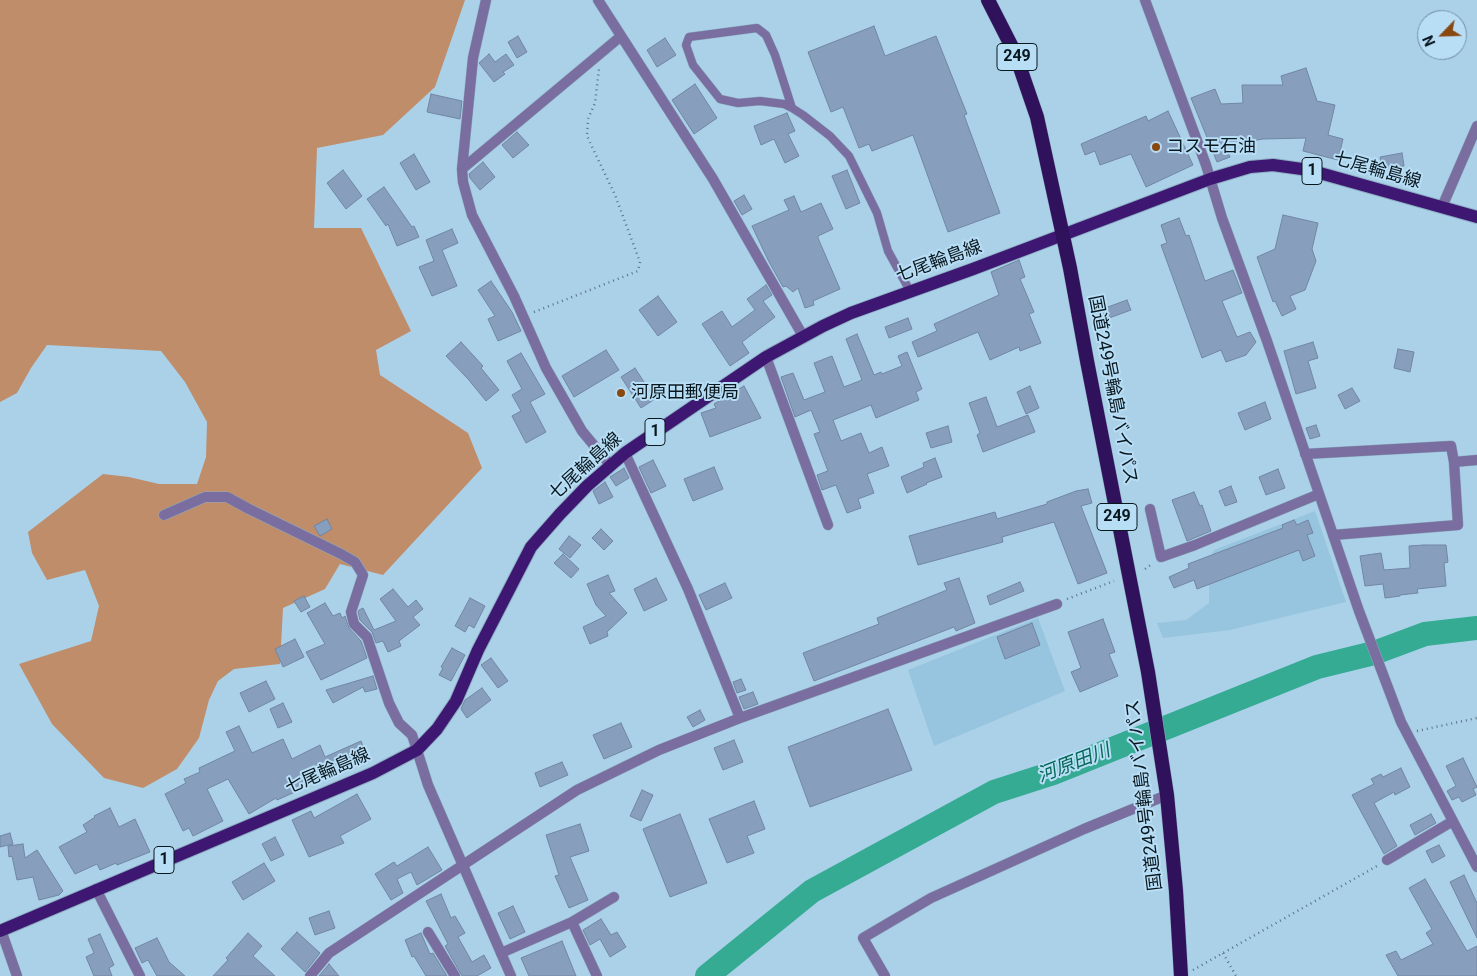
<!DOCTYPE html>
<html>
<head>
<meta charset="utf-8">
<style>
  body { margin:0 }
  #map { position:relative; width:1477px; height:976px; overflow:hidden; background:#abd1e9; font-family:Roboto,sans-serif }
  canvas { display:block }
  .north { position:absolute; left:1417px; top:10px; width:50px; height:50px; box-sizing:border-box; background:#b8def6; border:1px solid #728ea0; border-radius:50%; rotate:246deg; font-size:14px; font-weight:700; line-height:20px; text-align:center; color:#09171f }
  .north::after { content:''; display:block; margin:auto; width:18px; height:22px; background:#88480f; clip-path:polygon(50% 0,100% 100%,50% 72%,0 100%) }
</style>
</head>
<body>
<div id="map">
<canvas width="1477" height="976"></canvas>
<div class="north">N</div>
</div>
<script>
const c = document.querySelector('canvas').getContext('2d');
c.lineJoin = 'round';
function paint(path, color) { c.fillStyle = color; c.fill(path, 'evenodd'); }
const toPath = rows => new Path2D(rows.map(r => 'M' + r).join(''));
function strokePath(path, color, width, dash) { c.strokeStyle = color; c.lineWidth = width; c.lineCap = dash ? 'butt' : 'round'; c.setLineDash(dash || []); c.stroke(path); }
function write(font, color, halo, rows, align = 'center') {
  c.font = font + ' Roboto,"Noto Sans JP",sans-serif'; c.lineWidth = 4; c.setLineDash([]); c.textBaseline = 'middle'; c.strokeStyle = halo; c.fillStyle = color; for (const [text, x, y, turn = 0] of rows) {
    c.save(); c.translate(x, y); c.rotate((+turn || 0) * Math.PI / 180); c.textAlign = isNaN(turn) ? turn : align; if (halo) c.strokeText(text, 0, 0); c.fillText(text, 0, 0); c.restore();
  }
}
const built = toPath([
  [1315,511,1346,602,1230,630,1163,638,1157,623,1186,620,1209,603,1209,562,1214,550],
  [1038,618,1065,691,934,746,908,670]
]);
const green = toPath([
  [0,0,465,0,435,87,383,135,317,148,314,228,361,228,411,331,376,350,380,375,468,433,482,468,383,575,340,564,325,589,283,608,280,664,234,669,218,681,209,700,199,738,177,769,143,788,104,778,52,724,19,664,91,641,99,606,85,570,47,580,32,553,28,532,103,474,129,477,159,484,197,484,206,457,207,422,185,382,161,351,47,345,31,368,17,393,0,402]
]);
const river = toPath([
  [707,976,812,891,994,792,1053,773,1317,667,1374,653,1425,634,1477,628]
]);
const building = toPath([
  [874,26,885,56,936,36,967,114,964,115,1000,213,948,232,913,135,872,151,869,144,859,148,843,107,831,112,808,52,874,26],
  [518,36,527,52,517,58,508,42,518,36],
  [665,38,676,55,657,67,647,50,665,38],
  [489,54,495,62,506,54,514,65,503,72,505,74,494,82,479,63,489,54],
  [1306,68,1317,101,1335,105,1328,135,1343,139,1338,160,1303,151,1306,138,1263,139,1225,146,1230,157,1217,162,1191,98,1215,89,1221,104,1243,103,1242,85,1283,85,1281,76,1306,68],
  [695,84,717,118,694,134,672,100,695,84],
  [431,94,462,101,460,119,427,112,431,94],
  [1168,111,1193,165,1146,187,1131,154,1100,165,1095,151,1085,155,1081,144,1146,116,1148,121,1168,111],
  [787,113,795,131,788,134,799,156,785,163,774,139,761,145,754,126,787,113],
  [517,132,529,145,513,158,502,145,517,132],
  [1402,153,1404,166,1382,169,1380,157,1402,153],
  [414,154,430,182,416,190,400,163,414,154],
  [483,162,495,177,480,190,470,178,469,174,483,162],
  [343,170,362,196,346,209,327,183,343,170],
  [847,170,860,203,846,209,832,176,847,170],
  [384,187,412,227,414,226,419,237,397,246,388,224,386,226,367,199,384,187],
  [744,195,752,209,742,215,734,201,744,195],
  [794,196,801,212,821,203,833,229,818,236,818,238,840,289,813,301,814,305,805,308,798,288,793,292,786,286,783,287,768,260,752,226,789,210,784,200,794,196],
  [1283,215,1318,223,1312,249,1316,261,1305,290,1290,296,1296,309,1282,316,1275,301,1273,302,1257,257,1275,249,1283,215],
  [1179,218,1186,236,1189,235,1205,281,1233,270,1242,293,1222,301,1237,337,1250,332,1256,342,1246,355,1226,362,1221,350,1202,358,1161,245,1167,243,1161,225,1179,218],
  [452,229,458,243,442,250,457,286,432,296,419,267,434,261,426,240,452,229],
  [1019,260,1025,277,1020,279,1034,312,1029,314,1041,343,1020,351,1019,347,990,360,978,332,918,357,912,342,937,331,934,324,999,295,991,272,1019,260],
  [491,281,512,312,521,331,498,341,488,319,495,316,478,290,491,281],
  [766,285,772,295,763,301,775,317,742,342,749,353,730,366,702,324,722,311,732,327,755,310,747,299,766,285],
  [658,296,677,322,658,336,639,310,658,296],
  [1127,300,1131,310,1101,321,1097,311,1127,300],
  [908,318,912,329,889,338,885,327,908,318],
  [857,334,874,375,881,372,882,374,902,366,898,356,907,352,922,389,916,392,919,400,876,418,871,405,833,420,841,441,861,433,869,453,882,447,889,466,867,474,874,493,858,499,861,508,847,513,836,485,822,490,817,475,828,471,814,434,820,432,811,410,795,417,781,377,793,373,804,400,825,392,814,363,832,356,844,387,862,380,846,339,857,334],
  [461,342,483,366,481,368,499,390,486,401,468,379,446,356,461,342],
  [1313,342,1318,358,1308,361,1316,388,1296,394,1284,351,1313,342],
  [1398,349,1414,352,1410,372,1394,368,1398,349],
  [606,350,619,370,574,397,562,376,606,350],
  [521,353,545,394,530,402,546,432,526,443,512,416,521,411,512,395,522,389,507,361,521,353],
  [635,368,655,399,641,408,621,377,635,368],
  [744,386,761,418,710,437,701,413,716,408,714,404,744,386],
  [1030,386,1039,408,1026,414,1017,392,1030,386],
  [1352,388,1360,401,1345,409,1338,395,1352,388],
  [986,397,997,427,1028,415,1035,432,983,452,977,435,980,433,969,403,986,397],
  [1265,402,1271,419,1245,430,1238,413,1265,402],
  [1316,425,1320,436,1310,439,1306,428,1316,425],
  [948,426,952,442,931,448,926,433,948,426],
  [935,458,942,477,926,483,927,484,907,493,901,477,924,467,923,463,935,458],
  [653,460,666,486,651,493,639,467,653,460],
  [714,467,723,489,693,501,684,479,714,467],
  [624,468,629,478,616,486,610,477,624,468],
  [1278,469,1285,488,1266,495,1259,477,1278,469],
  [605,482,613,497,599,504,593,491,605,482],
  [1231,486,1237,502,1225,506,1219,491,1231,486],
  [1088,489,1092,503,1081,506,1107,573,1078,584,1054,522,1002,537,1003,542,918,565,909,536,995,512,997,519,1047,504,1047,502,1076,491,1088,489],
  [1194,492,1200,506,1202,505,1211,531,1187,541,1172,500,1194,492],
  [327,519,332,529,320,536,314,526,327,519],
  [1294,520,1297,525,1308,520,1313,533,1307,535,1315,556,1303,561,1299,550,1197,589,1194,580,1174,588,1169,577,1189,568,1188,564,1283,528,1282,525,1294,520],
  [601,529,613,541,604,550,592,538,601,529],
  [569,536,581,545,570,558,559,549,569,536],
  [1424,545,1446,545,1448,562,1444,563,1446,586,1417,589,1418,593,1400,595,1400,596,1385,598,1383,584,1365,586,1360,556,1381,553,1384,570,1410,568,1409,546,1424,545],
  [563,554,579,569,571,578,554,563,563,554],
  [608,575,615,591,609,593,627,613,607,632,608,636,590,644,583,627,606,616,596,605,587,584,608,575],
  [656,578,667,600,644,611,634,589,656,578],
  [959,578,975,623,956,631,954,627,814,681,803,653,879,624,877,618,947,590,944,583,959,578],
  [1020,582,1024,591,990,605,987,596,1020,582],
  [725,583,732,598,706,610,699,595,725,583],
  [393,589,408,607,416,600,423,609,413,617,420,625,399,641,401,646,388,652,383,641,376,643,372,632,360,620,358,612,359,610,363,608,374,630,396,621,380,599,393,589],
  [304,596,310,607,301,612,294,601,304,596],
  [470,598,485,606,474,628,469,625,465,632,455,626,470,598],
  [325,603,333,616,340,613,342,618,345,616,349,628,361,641,367,658,321,680,306,652,325,644,307,613,325,603],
  [1103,619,1115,652,1109,654,1118,676,1080,692,1071,672,1081,668,1068,632,1103,619],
  [1032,623,1040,645,1005,659,997,637,1032,623],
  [295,639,304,657,283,667,275,649,295,639],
  [452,648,465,655,451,681,439,675,443,668,441,667,452,648],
  [491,658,508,681,498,688,481,665,491,658],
  [373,676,377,689,365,692,363,687,333,703,326,690,373,676],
  [741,679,746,690,737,693,733,682,741,679],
  [266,681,275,699,249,712,240,693,266,681],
  [482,688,491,700,467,718,461,709,465,700,482,688],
  [753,692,758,704,744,709,739,697,753,692],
  [283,703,292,722,278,728,270,709,283,703],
  [888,709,912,770,810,807,788,747,888,709],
  [700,710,705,720,693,727,687,717,700,710],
  [621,723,632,747,604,759,593,735,621,723],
  [239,726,252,753,283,739,292,759,320,745,325,757,361,741,368,759,350,767,347,760,302,782,304,788,277,800,276,798,249,814,228,779,207,789,223,821,193,836,189,828,183,831,165,794,186,783,184,779,200,772,199,768,235,751,226,732,239,726],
  [734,740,743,762,723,770,714,748,734,740],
  [1463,758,1477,787,1473,789,1476,795,1462,802,1459,797,1452,800,1447,791,1456,786,1446,766,1463,758],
  [562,762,568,775,540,787,535,773,562,762],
  [1401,768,1410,787,1395,795,1394,792,1374,803,1397,846,1384,854,1352,795,1374,784,1371,779,1381,774,1383,777,1401,768],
  [642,790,653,795,641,821,630,816,642,790],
  [357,794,371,819,340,836,344,843,309,857,292,820,311,811,314,818,357,794],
  [754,801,765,829,747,836,754,853,727,863,709,819,754,801],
  [110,808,119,827,135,819,150,852,117,865,116,863,100,870,97,864,75,874,59,847,87,832,83,825,95,817,94,816,110,808],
  [680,814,707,883,670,897,643,829,680,814],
  [1431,814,1436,823,1415,835,1410,825,1431,814],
  [580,824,589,851,570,857,588,900,569,908,555,876,559,875,546,835,580,824],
  [10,833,13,844,0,847,0,836,10,833],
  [275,837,284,855,271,861,262,844,275,837],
  [23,844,25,858,37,850,63,891,59,895,39,900,33,877,17,880,12,856,9,857,8,846,23,844],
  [1439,845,1445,856,1432,863,1426,851,1439,845],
  [428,847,442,870,417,885,411,872,397,879,403,893,391,900,375,874,394,862,397,866,428,847],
  [264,863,275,881,243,900,232,882,264,863],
  [1464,875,1477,903,1477,938,1450,882,1464,875],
  [1425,879,1467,951,1477,946,1477,976,1398,976,1386,955,1396,951,1401,960,1433,944,1426,933,1432,929,1409,888,1425,879],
  [441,894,451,918,455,916,465,933,458,937,472,962,484,955,491,968,477,976,462,976,445,946,448,944,426,901,441,894],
  [513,906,525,932,510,939,498,913,513,906],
  [329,911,335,928,315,935,309,918,329,911],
  [601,919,611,935,617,932,626,947,610,957,600,939,590,945,583,930,601,919],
  [297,932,320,953,305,972,281,949,297,932],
  [248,933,262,946,253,956,275,976,213,976,228,960,226,958,248,933],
  [421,933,430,954,433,953,447,976,426,976,414,956,412,957,405,940,421,933],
  [100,934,114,965,109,968,112,976,94,976,86,957,94,953,88,939,100,934],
  [157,938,169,962,185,976,157,976,148,960,142,963,135,948,157,938],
  [562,941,576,976,529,976,521,958,562,941],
  [329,964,339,976,319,976,329,964]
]);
const path = toPath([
  [534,312,638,271,640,262,615,195,587,136,588,119,595,103,599,69],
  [1145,569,1152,564],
  [1067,599,1114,581],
  [1417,731,1477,718],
  [1223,953,1236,976],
  [1193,970,1377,866]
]);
const service = toPath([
  [792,108,775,55,766,35,757,28,689,37,686,45,693,65,720,99,738,103,760,101,784,104,792,108,803,115,830,136,849,156,877,213,888,251,910,291]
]);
const minor = toPath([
  [486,0,473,58,462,169,463,182,472,215,514,296,546,368,582,431,611,466],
  [598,0,713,179,803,336],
  [1145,0,1206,165,1222,218,1267,341,1359,611,1401,722,1477,867],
  [462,169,620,37],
  [766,357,828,525],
  [625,453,688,589,740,718],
  [1305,454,1451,446,1454,462,1477,460],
  [1150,509,1161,557,1195,545,1319,494],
  [164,515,205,497,227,497,249,509,341,554,355,562,363,575,351,612,354,624,367,637,389,703,399,723,412,735,417,750],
  [1333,535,1458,525,1454,462],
  [1387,860,1453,821],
  [96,889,140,976],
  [572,922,614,897],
  [1,930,17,976],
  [428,932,455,976],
  [501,953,572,922,597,976],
  [310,976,329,953,577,790,659,750,740,718,1057,604],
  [885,976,863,938,931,898,1084,829,1167,795]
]);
const tertiary = toPath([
  [1442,207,1477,126],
  [417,750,428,785,511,976]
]);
const primary = toPath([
  [0,931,373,773,417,750,437,729,456,701,478,650,531,547,560,514,587,486,625,453,766,357,823,326,851,313,973,269,1210,179,1250,167,1273,165,1309,170,1477,217]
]);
const trunk = toPath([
  [988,0,1015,53,1037,117,1070,268,1087,361,1148,672,1167,795,1176,891,1181,976]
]);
const markers = [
  [1156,147,5,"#88480f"],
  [621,393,5,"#88480f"]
];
const shields = [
  [1017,57,40],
  [1312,171,20],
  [655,432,20],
  [1117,517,40],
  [164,860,20]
];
const shieldNames = [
  ["249",1017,57],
  ["1",1312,171],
  ["1",655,432],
  ["249",1117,517],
  ["1",164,860]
];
const poiNames = [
  ["コスモ石油",1166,147],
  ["河原田郵便局",631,393]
];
const streetNames = [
  ["七尾輪島線",1377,171,16],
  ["七尾輪島線",939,262,-20],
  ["国道249号輪島バイパス",1112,390,79],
  ["七尾輪島線",586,467,-42],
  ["七尾輪島線",328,772,-23],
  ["国道249号輪島バイパス",1145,795,-97]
];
const waterNames = [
  ["河原田川",1074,764,-21]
];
paint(built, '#97c4de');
paint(green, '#bf8d6a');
strokePath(river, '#35ab93', 24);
paint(building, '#879ebd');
strokePath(building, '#7086a3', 1);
strokePath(service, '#8bacc1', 9);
strokePath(minor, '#8bacc1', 11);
strokePath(tertiary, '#8bacc1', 11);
strokePath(primary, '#8bacc1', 14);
strokePath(trunk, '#8bacc1', 15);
strokePath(path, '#5a7484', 2.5, [1, 4]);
strokePath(service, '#7a6d9f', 8);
strokePath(minor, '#7a6d9f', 10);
strokePath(tertiary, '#7a6d9f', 10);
strokePath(primary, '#3d1772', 12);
strokePath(trunk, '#30115c', 14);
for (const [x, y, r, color] of markers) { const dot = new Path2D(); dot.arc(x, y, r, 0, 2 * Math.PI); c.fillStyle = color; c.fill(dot); strokePath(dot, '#b8def6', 2); }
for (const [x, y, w] of shields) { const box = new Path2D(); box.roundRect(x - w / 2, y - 13.5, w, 27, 4); c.fillStyle = '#b8def6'; c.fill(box); strokePath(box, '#09171f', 1); }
write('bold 16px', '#09171f', null, shieldNames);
write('18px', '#09171f', '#b8def6', poiNames, 'left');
write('18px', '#09171f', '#b8def6', streetNames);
write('italic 19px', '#076756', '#b8def6', waterNames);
</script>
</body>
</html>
